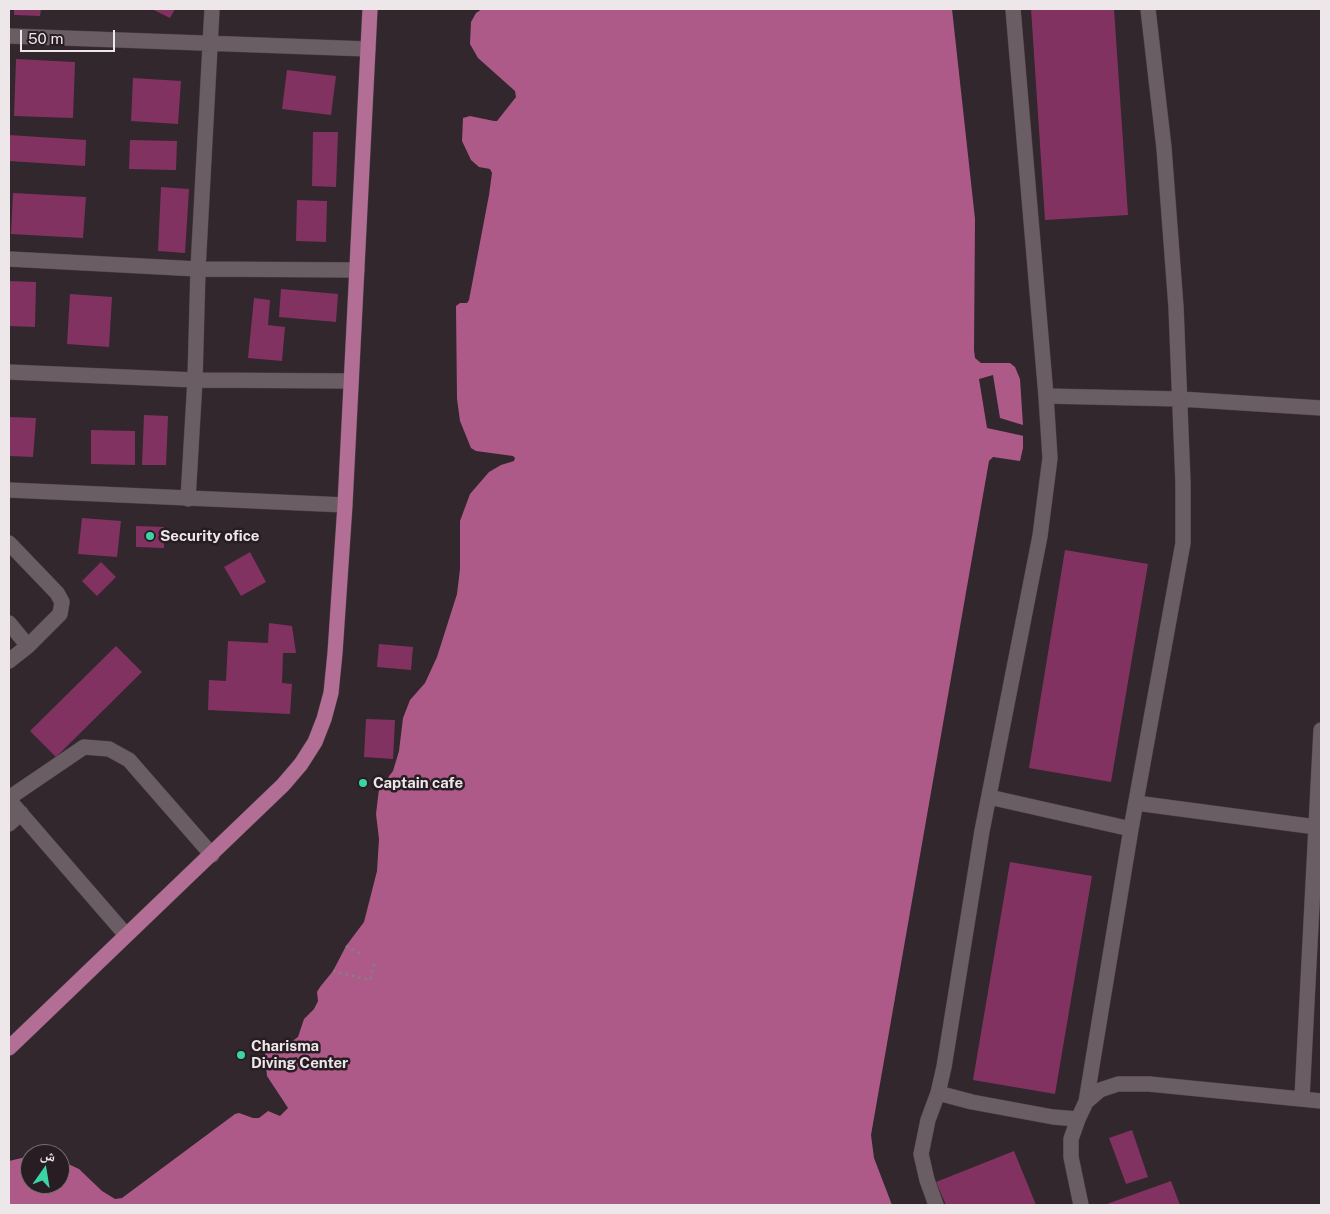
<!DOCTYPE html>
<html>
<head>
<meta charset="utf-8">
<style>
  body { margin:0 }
  #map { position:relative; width:1330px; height:1214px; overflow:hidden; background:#31272c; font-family:"Public Sans","Noto Naskh Arabic",sans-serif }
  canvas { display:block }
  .frame { position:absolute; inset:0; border:10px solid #eee7ea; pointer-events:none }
  .north { position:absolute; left:20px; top:1144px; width:50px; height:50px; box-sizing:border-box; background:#271d22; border:1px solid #776e72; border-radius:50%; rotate:13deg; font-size:14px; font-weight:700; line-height:20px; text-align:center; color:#eee7ea }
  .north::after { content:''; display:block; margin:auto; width:18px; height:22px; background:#3bd4a4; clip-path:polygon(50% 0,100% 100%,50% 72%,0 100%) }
  .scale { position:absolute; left:20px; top:30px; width:95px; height:22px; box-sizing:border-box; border:2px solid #eee7ea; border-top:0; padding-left:6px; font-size:15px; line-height:18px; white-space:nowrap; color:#eee7ea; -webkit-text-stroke:4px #271d22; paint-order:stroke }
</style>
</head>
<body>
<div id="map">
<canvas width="1330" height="1214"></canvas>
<div class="frame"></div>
<div class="north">ش</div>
<div class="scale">50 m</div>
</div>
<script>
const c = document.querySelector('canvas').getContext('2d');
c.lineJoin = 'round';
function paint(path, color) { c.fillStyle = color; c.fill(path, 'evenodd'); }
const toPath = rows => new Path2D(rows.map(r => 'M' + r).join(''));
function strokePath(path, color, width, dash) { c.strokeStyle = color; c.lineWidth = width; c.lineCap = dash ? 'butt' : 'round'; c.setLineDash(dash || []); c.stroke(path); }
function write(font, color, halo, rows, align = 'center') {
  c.font = font + ' "Public Sans",sans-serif'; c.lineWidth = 5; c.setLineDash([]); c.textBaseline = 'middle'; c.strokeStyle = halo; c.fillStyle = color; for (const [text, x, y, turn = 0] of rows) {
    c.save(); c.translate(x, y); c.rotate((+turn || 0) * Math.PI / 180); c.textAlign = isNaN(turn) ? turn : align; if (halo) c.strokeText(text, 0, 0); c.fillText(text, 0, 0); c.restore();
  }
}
const water = toPath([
  [482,9,952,9,975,219,974,350,975,358,981,363,1010,363,1015,367,1020,379,1023,425,1023,448,1020,461,993,457,989,461,871,1135,874,1158,892,1205,9,1205,9,1161,30,1156,30,1184,60,1184,60,1161,66,1163,79,1169,102,1191,115,1199,122,1198,235,1114,239,1113,253,1118,259,1118,268,1111,280,1116,288,1108,267,1076,265,1054,267,1050,273,1043,279,1042,286,1044,291,1042,298,1037,304,1019,314,1009,318,1001,317,992,320,987,333,971,346,946,364,922,377,871,379,839,376,814,379,789,393,771,399,751,403,718,410,700,425,683,437,657,457,594,460,569,460,521,470,494,489,472,501,465,514,461,515,458,513,456,476,451,471,448,460,421,457,399,456,306,460,303,467,303,469,300,489,195,492,173,490,169,479,167,471,160,462,141,463,118,470,116,494,121,497,121,516,97,515,91,478,58,470,44,471,22,476,13]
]);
const pier = toPath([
  [993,375,1000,418,1023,425,1024,436,987,428,979,379]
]);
const building = toPath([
  [14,9,41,9,40,16,14,15],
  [152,9,175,9,170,18],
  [1031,9,1114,9,1128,215,1045,220],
  [16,59,75,62,73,118,14,116],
  [287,70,336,76,331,115,282,109],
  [133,78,181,81,178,124,131,121],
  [313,132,338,132,336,187,312,186],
  [9,135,86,140,85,166,9,161],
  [130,140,177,141,176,170,129,169],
  [161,187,189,189,185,253,158,251],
  [13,193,86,197,83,238,11,234],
  [297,200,327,201,326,242,296,241],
  [9,281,36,282,35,327,9,326],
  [281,289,338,294,336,322,279,317],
  [70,294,112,297,109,347,67,344],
  [254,298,270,300,268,325,285,327,282,361,248,358],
  [144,415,168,416,166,465,142,465],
  [9,417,36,418,33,457,9,456],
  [91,430,135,431,135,465,91,464],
  [82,518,121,521,117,557,78,554],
  [136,526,164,527,164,548,136,547],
  [1065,550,1148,564,1111,782,1029,768],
  [250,552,266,582,241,596,224,567],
  [101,562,116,577,97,596,82,581],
  [269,623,292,626,296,653,283,653,282,683,292,684,290,714,208,710,209,680,226,681,228,641,268,643],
  [379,644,413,647,411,670,377,667],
  [116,646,142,672,56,757,30,731],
  [366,719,395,720,393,759,364,757],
  [1010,862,1092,876,1055,1094,973,1080],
  [1132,1130,1148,1177,1126,1184,1109,1138],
  [1014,1151,1036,1205,946,1205,936,1182],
  [1171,1181,1180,1205,1104,1205]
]);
const path = toPath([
  [346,946,363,955],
  [333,971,370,980,375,962]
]);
const minor = toPath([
  [1013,9,1046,396,1050,458,1040,536,982,831,944,1067,938,1093,972,1102,1053,1117,1078,1119],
  [9,36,368,49],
  [9,259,198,269,357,270],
  [9,372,195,380,351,381],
  [1046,396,1180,399,1321,408],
  [9,490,345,505],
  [188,499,195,380,198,269,212,9],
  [9,543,57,593,62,602,60,614,28,646,9,661],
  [9,623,28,646],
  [989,797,1131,829],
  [9,798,84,747,109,749,129,760,212,855],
  [9,800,126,935],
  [1136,803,1316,827],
  [9,824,21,813],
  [1302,1098,1321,730],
  [1086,1102,1131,829,1183,543,1183,483,1176,307,1164,148,1148,9],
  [936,1205,927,1180,921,1154,928,1120,938,1093],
  [1081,1205,1071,1157,1071,1139,1078,1119,1086,1102,1100,1090,1118,1084,1149,1084,1321,1101]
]);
const major = toPath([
  [9,1048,283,785,301,764,315,742,324,719,331,693,335,653,345,505,370,9]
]);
const markers = [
  [150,536,5,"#3bd4a4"],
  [363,783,5,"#3bd4a4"],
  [241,1055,5,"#3bd4a4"]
];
const poiNames = [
  ["Security ofice",160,536],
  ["Captain cafe",373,783],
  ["Charisma",251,1046],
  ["Diving Center",251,1063]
];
paint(water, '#ae5a89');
paint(pier, '#31272c');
paint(building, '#823261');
strokePath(minor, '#4c4347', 16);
strokePath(major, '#4c4347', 16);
strokePath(path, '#877e83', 2.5, [2.5, 4]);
strokePath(minor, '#6a5e64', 15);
strokePath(major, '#b36e95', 15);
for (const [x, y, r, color] of markers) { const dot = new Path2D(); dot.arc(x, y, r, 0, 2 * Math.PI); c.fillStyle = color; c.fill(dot); strokePath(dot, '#271d22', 2); }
write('bold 15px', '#eee7ea', '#271d22', poiNames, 'left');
</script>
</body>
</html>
